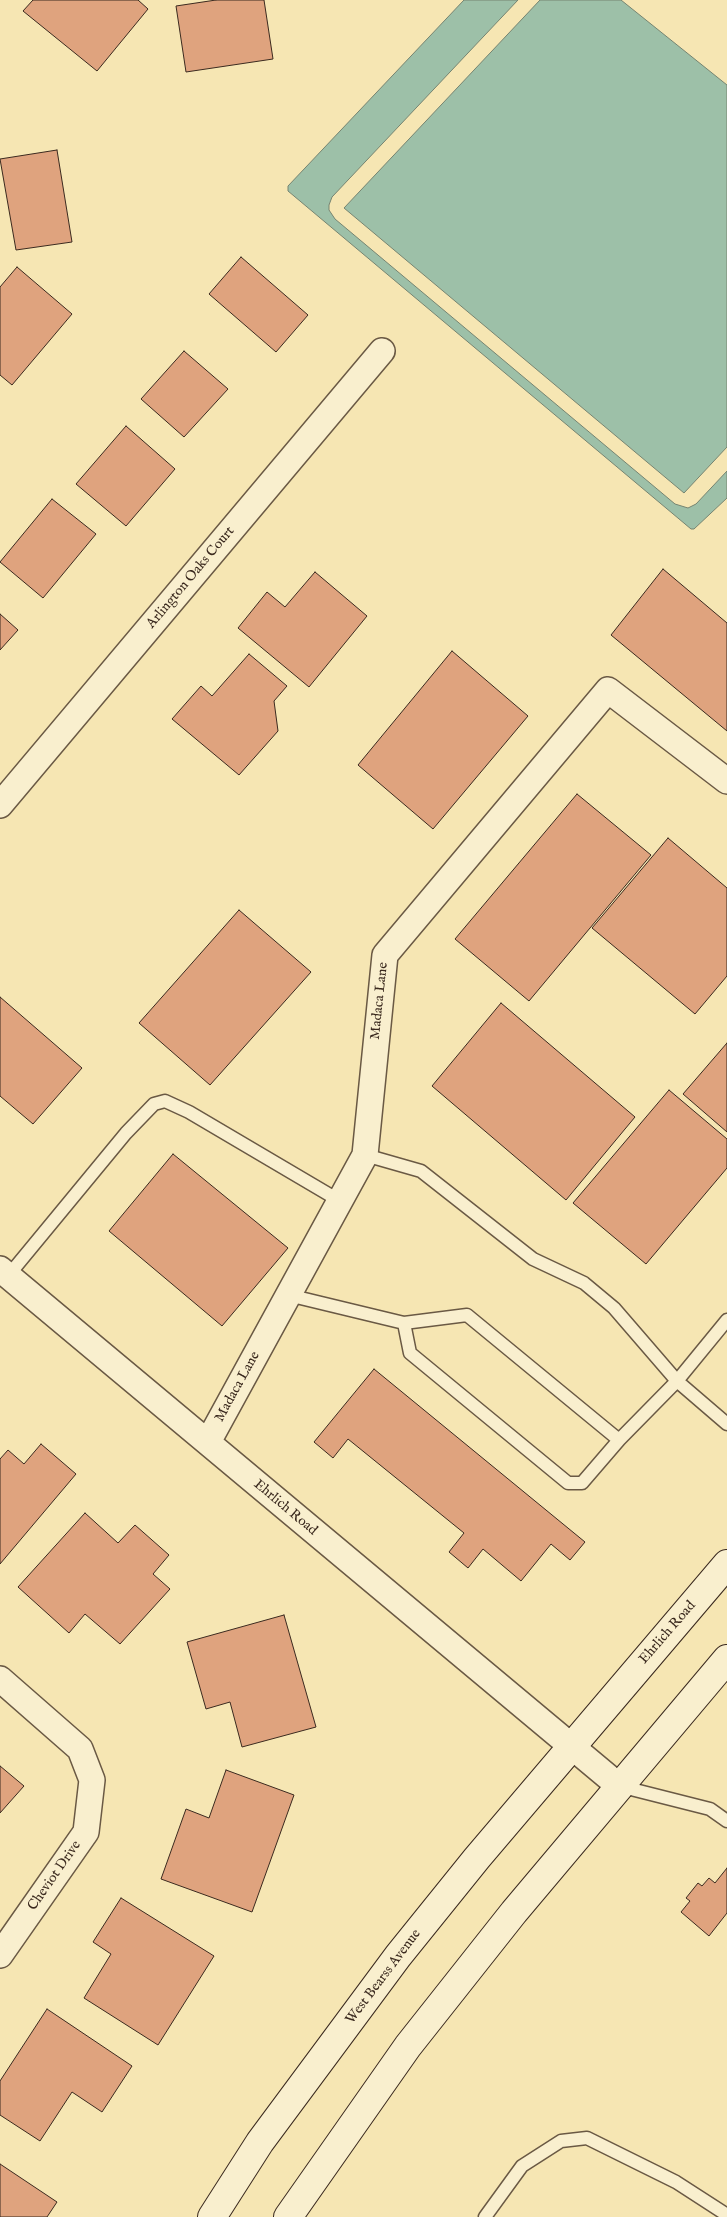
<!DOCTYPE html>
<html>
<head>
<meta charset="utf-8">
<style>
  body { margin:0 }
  canvas { display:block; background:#f6e6b3 }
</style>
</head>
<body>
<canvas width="727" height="2217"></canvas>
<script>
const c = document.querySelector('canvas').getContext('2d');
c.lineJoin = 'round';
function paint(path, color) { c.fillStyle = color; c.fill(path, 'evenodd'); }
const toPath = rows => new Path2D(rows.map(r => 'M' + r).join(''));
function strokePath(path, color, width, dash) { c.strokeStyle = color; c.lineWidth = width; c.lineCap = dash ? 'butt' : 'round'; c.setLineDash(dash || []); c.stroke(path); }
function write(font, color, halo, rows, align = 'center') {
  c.font = font + ' "IM FELL English",serif'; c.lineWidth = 5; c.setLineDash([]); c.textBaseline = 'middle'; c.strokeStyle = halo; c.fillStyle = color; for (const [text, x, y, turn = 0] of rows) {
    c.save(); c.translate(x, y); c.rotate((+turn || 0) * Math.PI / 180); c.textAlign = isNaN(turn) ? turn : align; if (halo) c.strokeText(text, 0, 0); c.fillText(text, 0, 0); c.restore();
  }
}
const water = toPath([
  [464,0,518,0,332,197,329,205,329,210,335,219,675,504,688,508,696,504,727,471,727,498,694,529,691,529,288,191,288,186,464,0],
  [540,0,621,0,727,85,727,447,684,493,344,208,540,0]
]);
const building = toPath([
  [33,0,138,0,148,9,97,71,23,11,33,0],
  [216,0,264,0,273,59,186,72,176,6,216,0],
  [57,150,72,242,16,250,0,159,57,150],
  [241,257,308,315,276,352,209,294,241,257],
  [17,267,72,314,12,385,0,375,0,287,17,267],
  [184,351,228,389,184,437,141,399,184,351],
  [126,426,175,469,126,526,76,484,126,426],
  [52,499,96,534,43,598,0,562,52,499],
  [663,569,727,623,727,731,611,635,663,569],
  [315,572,367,616,309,687,238,628,267,592,285,607,315,572],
  [0,614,18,630,0,650,0,614],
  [452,651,528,716,433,829,358,765,452,651],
  [249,654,287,686,274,701,278,731,239,775,172,719,201,686,212,696,249,654],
  [577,794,651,855,529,1001,455,939,577,794],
  [668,838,727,888,727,976,695,1014,592,928,668,838],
  [239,910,311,972,210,1085,139,1023,239,910],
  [0,997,82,1068,33,1124,0,1096,0,997],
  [501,1003,635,1117,566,1200,432,1086,501,1003],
  [727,1043,727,1132,683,1094,727,1043],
  [669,1090,727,1139,727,1168,646,1264,573,1203,669,1090],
  [173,1154,288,1248,222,1326,109,1231,173,1154],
  [374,1369,585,1542,570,1560,551,1544,521,1581,483,1549,468,1568,449,1552,464,1533,348,1439,333,1458,314,1442,374,1369],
  [41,1444,76,1474,0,1564,0,1459,8,1450,24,1464,41,1444],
  [85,1513,118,1543,135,1525,169,1555,153,1574,170,1589,120,1644,85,1614,69,1633,18,1587,85,1513],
  [284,1615,316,1727,242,1747,230,1702,206,1709,187,1642,284,1615],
  [0,1766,24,1786,0,1813,0,1766],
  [226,1770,294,1795,252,1912,161,1879,186,1809,209,1818,226,1770],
  [727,1868,727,1913,709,1936,681,1912,690,1901,686,1898,698,1883,702,1886,709,1878,715,1883,727,1868],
  [121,1898,214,1956,158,2045,84,1998,111,1954,93,1942,121,1898],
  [47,2009,132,2066,102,2112,72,2092,40,2141,0,2115,0,2081,47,2009],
  [0,2164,57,2202,47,2217,0,2217,0,2164]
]);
const service = toPath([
  [365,1155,421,1171,533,1259,584,1283,614,1308,677,1381,727,1424],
  [8,1276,126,1133,154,1104,165,1101,189,1112,340,1201],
  [288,1295,404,1323,467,1315,619,1440,677,1381,727,1320],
  [404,1323,410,1353,568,1483,582,1483,619,1440],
  [619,1786,710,1809,727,1821],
  [485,2217,522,2166,561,2141,587,2138,676,2182,727,2215]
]);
const minor = toPath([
  [0,805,382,351],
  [0,1269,619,1786],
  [208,1442,365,1155,385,955,608,690,727,781],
  [0,1679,80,1749,92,1780,86,1832,0,1955]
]);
const secondary = toPath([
  [212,2217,260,2142,398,1956,477,1858,727,1564],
  [288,2217,408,2046,514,1912,727,1659]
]);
const streetNames = [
  ["Arlington Oaks Court",191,578,-50],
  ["Madaca Lane",380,1001,-84],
  ["Madaca Lane",238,1387,-61],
  ["Ehrlich Road",285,1508,40],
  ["Ehrlich Road",668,1633,-49],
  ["Cheviot Drive",55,1876,-55],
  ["West Bearss Avenue",384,1977,-53]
];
paint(water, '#9dc0a8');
strokePath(water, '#768471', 1);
paint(building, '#dfa37e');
strokePath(building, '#3b2a1f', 1);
strokePath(service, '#6a5944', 15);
strokePath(minor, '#6a5944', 28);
strokePath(secondary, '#3b2a1f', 30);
strokePath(service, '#f9efce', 12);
strokePath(minor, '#f9efce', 25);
strokePath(secondary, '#f9efce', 28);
write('14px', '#3b2a1f', '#f9efce', streetNames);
</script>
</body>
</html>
